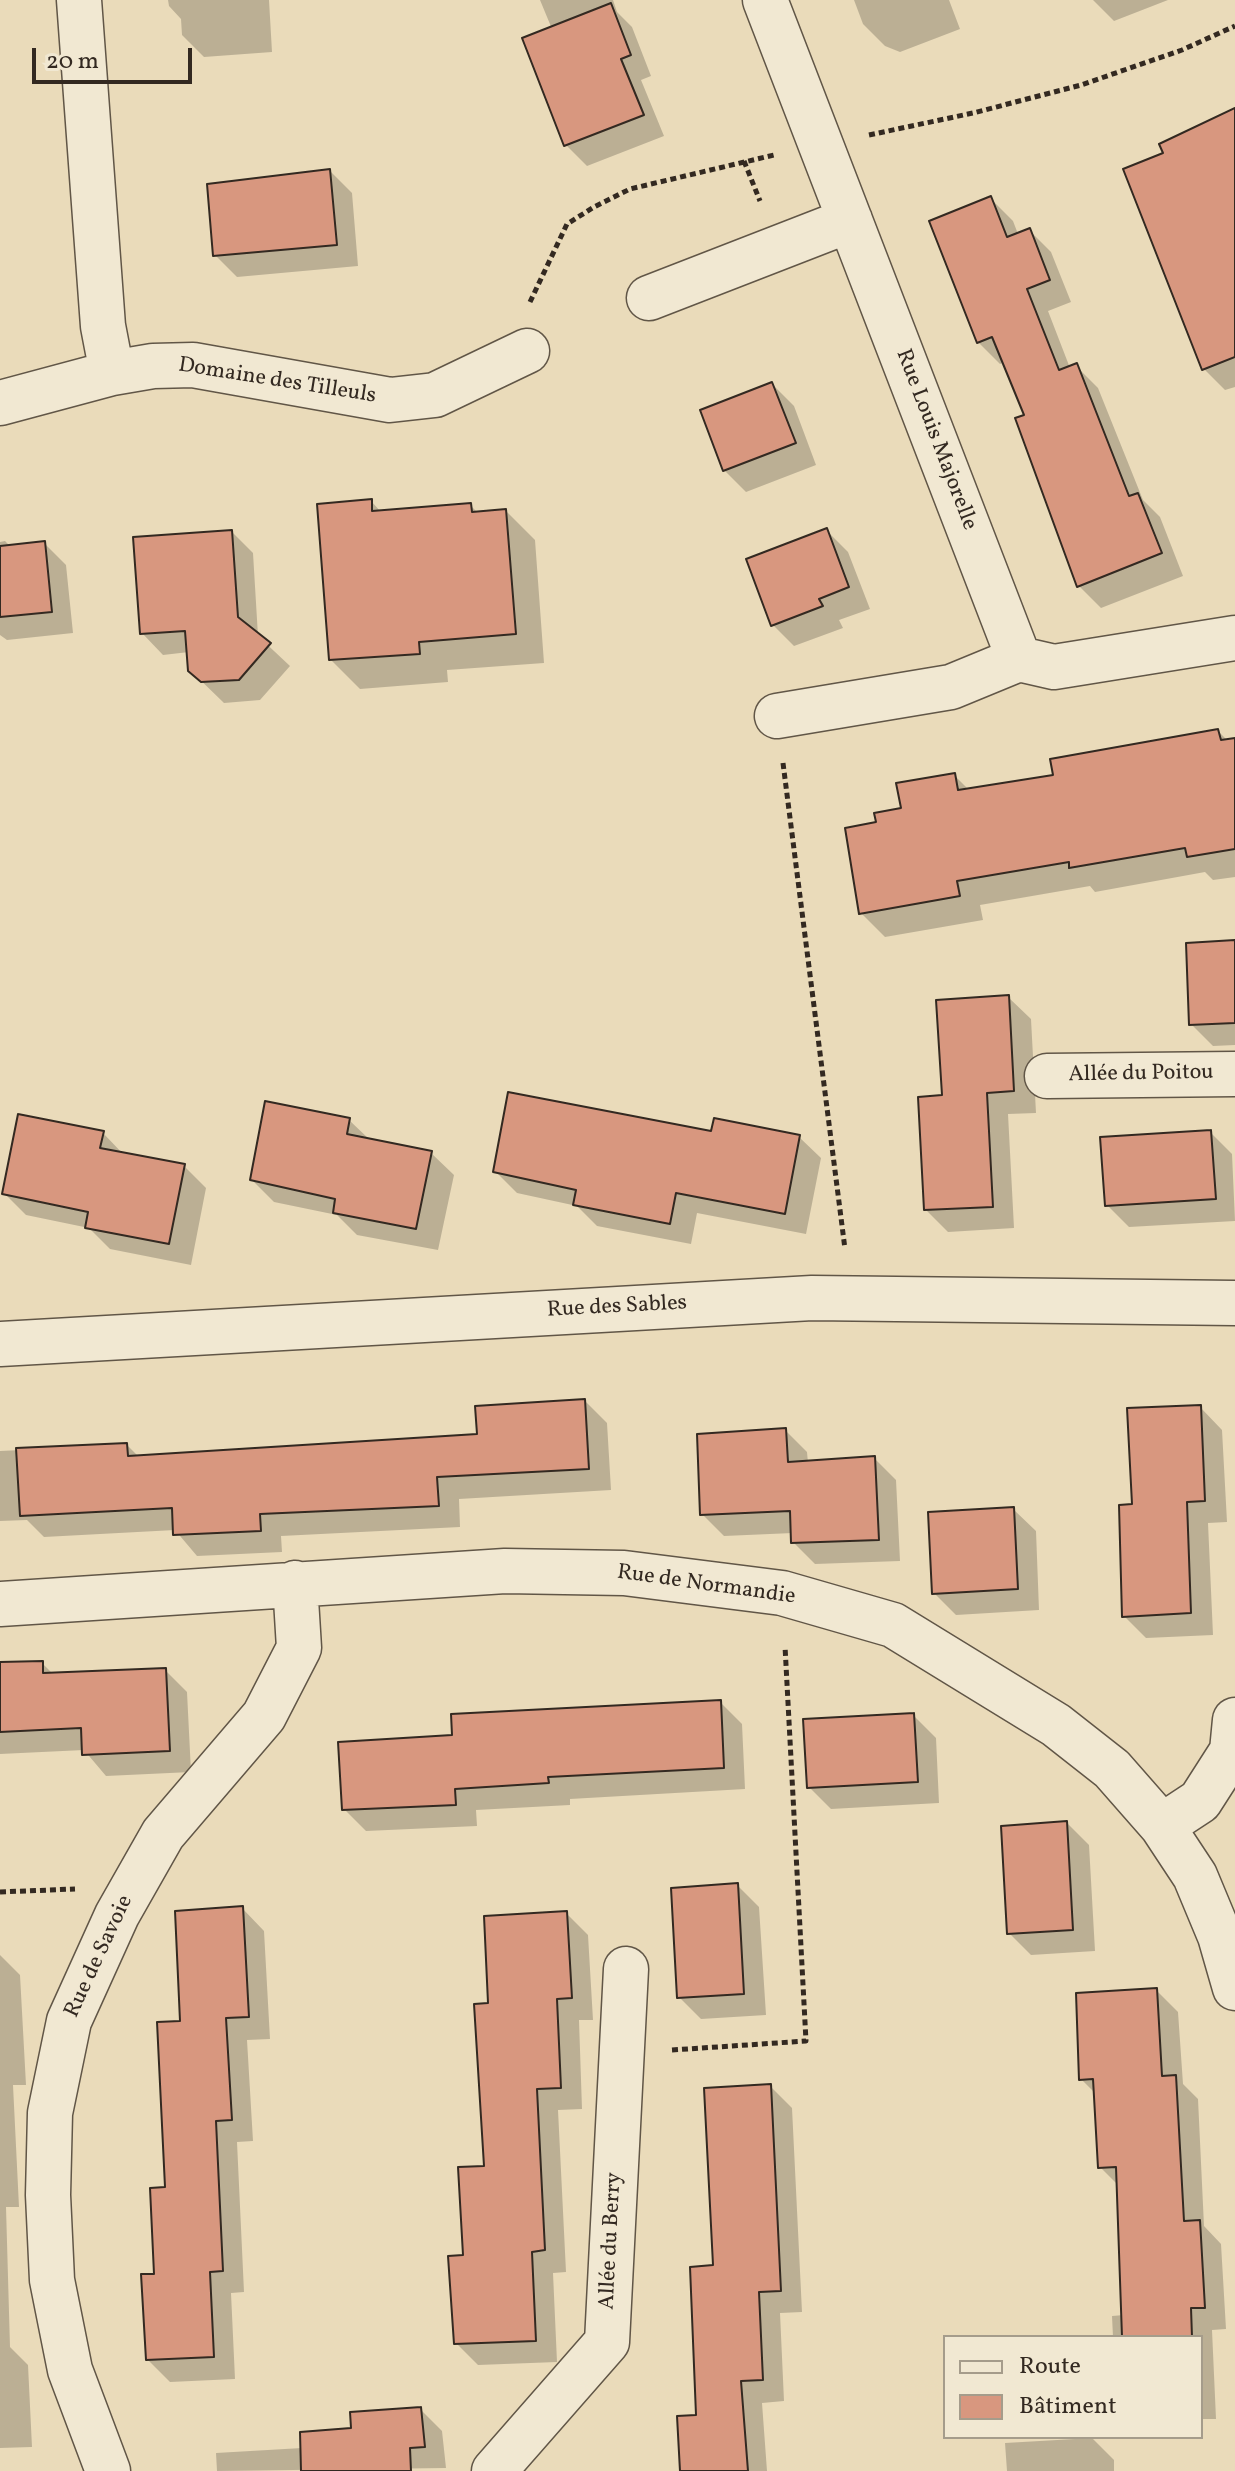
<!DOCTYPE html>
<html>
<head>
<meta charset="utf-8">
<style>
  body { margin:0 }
  #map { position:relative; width:1235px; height:2471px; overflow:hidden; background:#eadbba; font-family:Vollkorn,serif }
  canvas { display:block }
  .legend { position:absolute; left:943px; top:2335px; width:260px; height:104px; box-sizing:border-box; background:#f1e8d2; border:2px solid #a59c8b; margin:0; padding:10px 14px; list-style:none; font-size:24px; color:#332921 }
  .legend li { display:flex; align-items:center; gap:16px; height:40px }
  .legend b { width:40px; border:2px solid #a59c8b }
  .scale { position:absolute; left:32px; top:48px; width:160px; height:36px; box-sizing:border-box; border:4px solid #332921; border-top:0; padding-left:10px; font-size:24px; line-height:28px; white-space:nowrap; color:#332921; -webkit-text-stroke:6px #f1e8d2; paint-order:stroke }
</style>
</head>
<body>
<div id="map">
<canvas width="1235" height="2471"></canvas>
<ul class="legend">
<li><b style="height:10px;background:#f1e8d2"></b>Route</li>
<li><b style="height:22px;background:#d8977f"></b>Bâtiment</li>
</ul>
<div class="scale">20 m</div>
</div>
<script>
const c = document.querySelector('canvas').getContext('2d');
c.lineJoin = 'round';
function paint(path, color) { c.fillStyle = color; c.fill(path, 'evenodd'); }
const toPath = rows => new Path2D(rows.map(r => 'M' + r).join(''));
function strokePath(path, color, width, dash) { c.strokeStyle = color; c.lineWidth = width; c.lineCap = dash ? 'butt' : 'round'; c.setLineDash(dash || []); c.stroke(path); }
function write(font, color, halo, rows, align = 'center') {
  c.font = font + ' Vollkorn,serif'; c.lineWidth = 6; c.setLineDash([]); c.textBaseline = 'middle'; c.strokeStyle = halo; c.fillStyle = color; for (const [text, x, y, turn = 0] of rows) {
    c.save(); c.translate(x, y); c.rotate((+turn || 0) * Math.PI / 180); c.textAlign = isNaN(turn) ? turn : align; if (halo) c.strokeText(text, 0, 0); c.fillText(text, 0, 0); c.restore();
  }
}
const shadow = toPath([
  [168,0,269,0,272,52,204,57,182,35,181,19,169,6],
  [540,0,613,0,617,12,632,27,651,76,641,80,664,136,587,166,566,145,552,29],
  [854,0,949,0,960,29,900,52,885,46,863,24],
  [1093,0,1168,0,1114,21],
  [1235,110,1235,387,1225,390,1204,369,1166,154],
  [330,171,352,193,358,266,237,277,215,255],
  [991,199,1013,221,1018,234,1029,230,1051,252,1071,302,1048,311,1070,368,1076,366,1098,388,1143,500,1160,517,1183,576,1101,608,1079,586,1027,416,1005,362,1000,364,978,342],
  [772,384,794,406,816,465,746,492,724,470],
  [371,501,381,512,470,505,478,513,506,511,535,540,544,663,447,670,448,682,360,689,331,660],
  [826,530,848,552,870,609,839,620,843,628,794,646,773,625],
  [232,532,253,553,258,636,290,666,260,700,224,703,190,670,189,652,163,655,142,633],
  [5,541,11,547,44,543,66,565,73,633,7,640,0,635,0,542],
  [1218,731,1228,741,1235,740,1235,877,1213,880,1205,872,1095,892,1090,886,980,905,983,920,885,937,861,913,878,824,954,775,970,791,1055,776],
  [1235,942,1235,1045,1213,1046,1191,1024],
  [1008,997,1031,1019,1036,1113,1008,1114,1014,1228,948,1232,926,1210,944,1097],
  [349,1120,370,1140,431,1153,454,1175,438,1250,357,1235,337,1215,274,1202,252,1180],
  [1210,1132,1232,1154,1235,1221,1129,1227,1107,1205],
  [103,1133,124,1155,184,1166,206,1188,191,1265,110,1249,89,1228,26,1215,4,1193],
  [713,1134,799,1137,821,1158,806,1234,697,1213,691,1244,597,1226,577,1206,517,1193,495,1171],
  [585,1401,607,1423,611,1490,459,1499,460,1527,281,1536,282,1552,197,1556,175,1530,44,1537,27,1520,0,1521,0,1451,127,1445,139,1457,479,1435],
  [1200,1407,1222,1430,1227,1522,1208,1523,1213,1635,1146,1638,1124,1616,1134,1506],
  [785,1430,807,1452,808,1463,874,1458,896,1480,900,1561,815,1564,793,1542,793,1533,724,1536,702,1514],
  [1013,1509,1036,1531,1039,1610,956,1615,934,1593],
  [42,1663,54,1675,165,1670,187,1692,191,1772,106,1776,84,1750,0,1754,0,1664],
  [720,1702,742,1724,745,1789,570,1799,570,1805,476,1810,477,1826,366,1831,344,1809,454,1737],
  [914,1716,936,1738,939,1803,831,1809,809,1787],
  [1067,1823,1089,1845,1095,1951,1031,1955,1009,1933],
  [737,1885,759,1907,766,2015,701,2019,679,1997],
  [242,1908,264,1931,270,2039,247,2040,253,2141,237,2142,244,2292,231,2293,235,2379,170,2382,148,2360,182,2023],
  [566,1913,588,1935,593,2020,579,2020,582,2109,558,2110,566,2272,553,2273,557,2362,478,2365,456,2343,465,2257,486,2168,490,2005],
  [0,1955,20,1975,26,2085,13,2085,19,2207,6,2207,10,2347,28,2365,32,2447,0,2448],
  [1156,1990,1178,2012,1183,2084,1198,2099,1204,2226,1221,2244,1226,2329,1212,2330,1216,2419,1201,2419,1201,2337,1113,2337,1112,2316,1124,2315,1119,2186,1100,2167,1096,2094,1081,2079],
  [770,2086,792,2108,802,2312,780,2313,784,2401,762,2403,767,2471,682,2471,698,2417,715,2267],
  [420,2409,442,2431,446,2468,217,2471,216,2453,302,2448],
  [1092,2438,1114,2460,1114,2471,1007,2471,1005,2443]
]);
const building = toPath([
  [611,3,631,55,621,59,644,115,564,146,522,38,611,3],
  [1235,108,1235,357,1202,370,1123,169,1163,153,1159,144,1235,108],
  [330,169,337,245,213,256,207,184,330,169],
  [991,196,1007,237,1030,228,1050,280,1027,289,1059,370,1077,363,1129,496,1138,493,1162,553,1077,587,1015,418,1024,415,992,337,977,343,929,221,991,196],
  [772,382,796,443,723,471,700,410,772,382],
  [372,499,372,511,471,503,472,512,506,509,516,634,419,642,420,654,329,660,317,504,372,499],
  [827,528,849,587,819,599,823,606,771,626,746,559,827,528],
  [232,530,238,617,271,643,239,680,201,682,188,671,185,631,140,634,133,537,232,530],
  [45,541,52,612,0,617,0,546,45,541],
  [1218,729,1221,740,1235,738,1235,849,1187,857,1185,848,1069,868,1069,862,957,881,960,896,859,914,845,828,876,822,874,813,901,808,896,783,955,773,958,790,1053,775,1050,759,1218,729],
  [1235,940,1235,1023,1189,1025,1186,943,1235,940],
  [1009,995,1014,1091,987,1093,993,1207,924,1210,918,1097,942,1095,936,1000,1009,995],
  [508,1092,711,1131,714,1118,800,1135,785,1214,676,1193,670,1224,573,1205,576,1190,493,1172,508,1092],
  [265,1101,350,1118,347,1134,432,1151,416,1229,333,1213,335,1199,250,1180,265,1101],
  [18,1114,104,1131,100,1148,185,1164,169,1244,85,1228,88,1212,2,1194,18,1114],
  [1211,1130,1216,1199,1105,1206,1100,1137,1211,1130],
  [585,1399,589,1469,437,1477,439,1506,260,1514,261,1531,173,1535,172,1508,20,1516,16,1448,127,1443,128,1456,477,1434,475,1406,585,1399],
  [1201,1405,1205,1501,1187,1502,1191,1613,1122,1617,1119,1505,1132,1504,1127,1408,1201,1405],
  [786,1428,788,1462,875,1456,879,1540,791,1543,790,1511,700,1515,697,1434,786,1428],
  [1014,1507,1018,1589,932,1594,928,1512,1014,1507],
  [43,1661,43,1673,166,1668,170,1751,82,1755,81,1728,0,1732,0,1662,43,1661],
  [721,1700,724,1768,548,1777,549,1783,455,1789,456,1805,342,1810,338,1742,452,1735,451,1714,721,1700],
  [914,1713,918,1782,807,1788,803,1719,914,1713],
  [1067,1821,1073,1930,1007,1934,1001,1826,1067,1821],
  [738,1883,744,1994,677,1998,671,1888,738,1883],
  [243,1906,249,2017,226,2018,232,2120,216,2121,223,2271,210,2272,214,2357,146,2360,141,2274,154,2274,150,2188,165,2187,157,2022,180,2021,175,1911,243,1906],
  [567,1911,572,1998,557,1999,561,2088,537,2089,545,2250,532,2252,536,2341,454,2344,448,2256,463,2255,458,2167,484,2166,474,2004,488,2003,484,1916,567,1911],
  [1157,1988,1162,2076,1176,2075,1184,2221,1200,2220,1205,2308,1191,2308,1192,2337,1122,2337,1116,2167,1098,2168,1093,2079,1079,2080,1076,1993,1157,1988],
  [771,2084,781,2291,759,2292,763,2380,741,2381,748,2471,680,2471,677,2416,696,2415,690,2267,713,2265,704,2088,771,2084],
  [421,2407,425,2447,410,2448,411,2471,301,2471,300,2432,351,2428,350,2412,421,2407]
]);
const path = toPath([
  [869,135,973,113,1081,85,1182,50,1235,26],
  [744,161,760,201],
  [530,302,567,224,594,207,630,189,774,155],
  [783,763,845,1249],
  [0,1892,75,1889],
  [672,2050,806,2041,785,1646]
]);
const minor = toPath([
  [79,0,103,326,112,373],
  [765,0,1019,659,1054,667,1235,638],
  [649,298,850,220],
  [0,403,112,373,153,366,193,365,390,400,435,395,527,351],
  [777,716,951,687,1019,659],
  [1047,1076,1235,1074],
  [0,1344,812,1298,1235,1303],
  [0,1604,505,1571,624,1573,782,1593,893,1625,1056,1725,1112,1769,1162,1826,1195,1876,1220,1936,1235,1988],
  [1162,1826,1200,1801,1232,1751,1235,1720],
  [108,2471,70,2370,52,2280,48,2195,50,2113,69,2021,117,1915,163,1834,264,1716,299,1648,295,1583],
  [494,2471,607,2342,626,1969]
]);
const streetNames = [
  ["Domaine des Tilleuls",277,382,9],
  ["Rue Louis Majorelle",935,440,69],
  ["Allée du Poitou",1141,1075,-1],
  ["Rue des Sables",617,1308,-3],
  ["Rue de Normandie",706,1586,8],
  ["Rue de Savoie",100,1957,-65],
  ["Allée du Berry",612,2241,-87]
];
paint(shadow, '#0003');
paint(building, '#d8977f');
strokePath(building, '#332921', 2);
strokePath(minor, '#615647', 47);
strokePath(path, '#332921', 5, [6, 4]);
strokePath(minor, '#f1e8d2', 44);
write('22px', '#332921', '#f1e8d2', streetNames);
</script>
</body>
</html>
